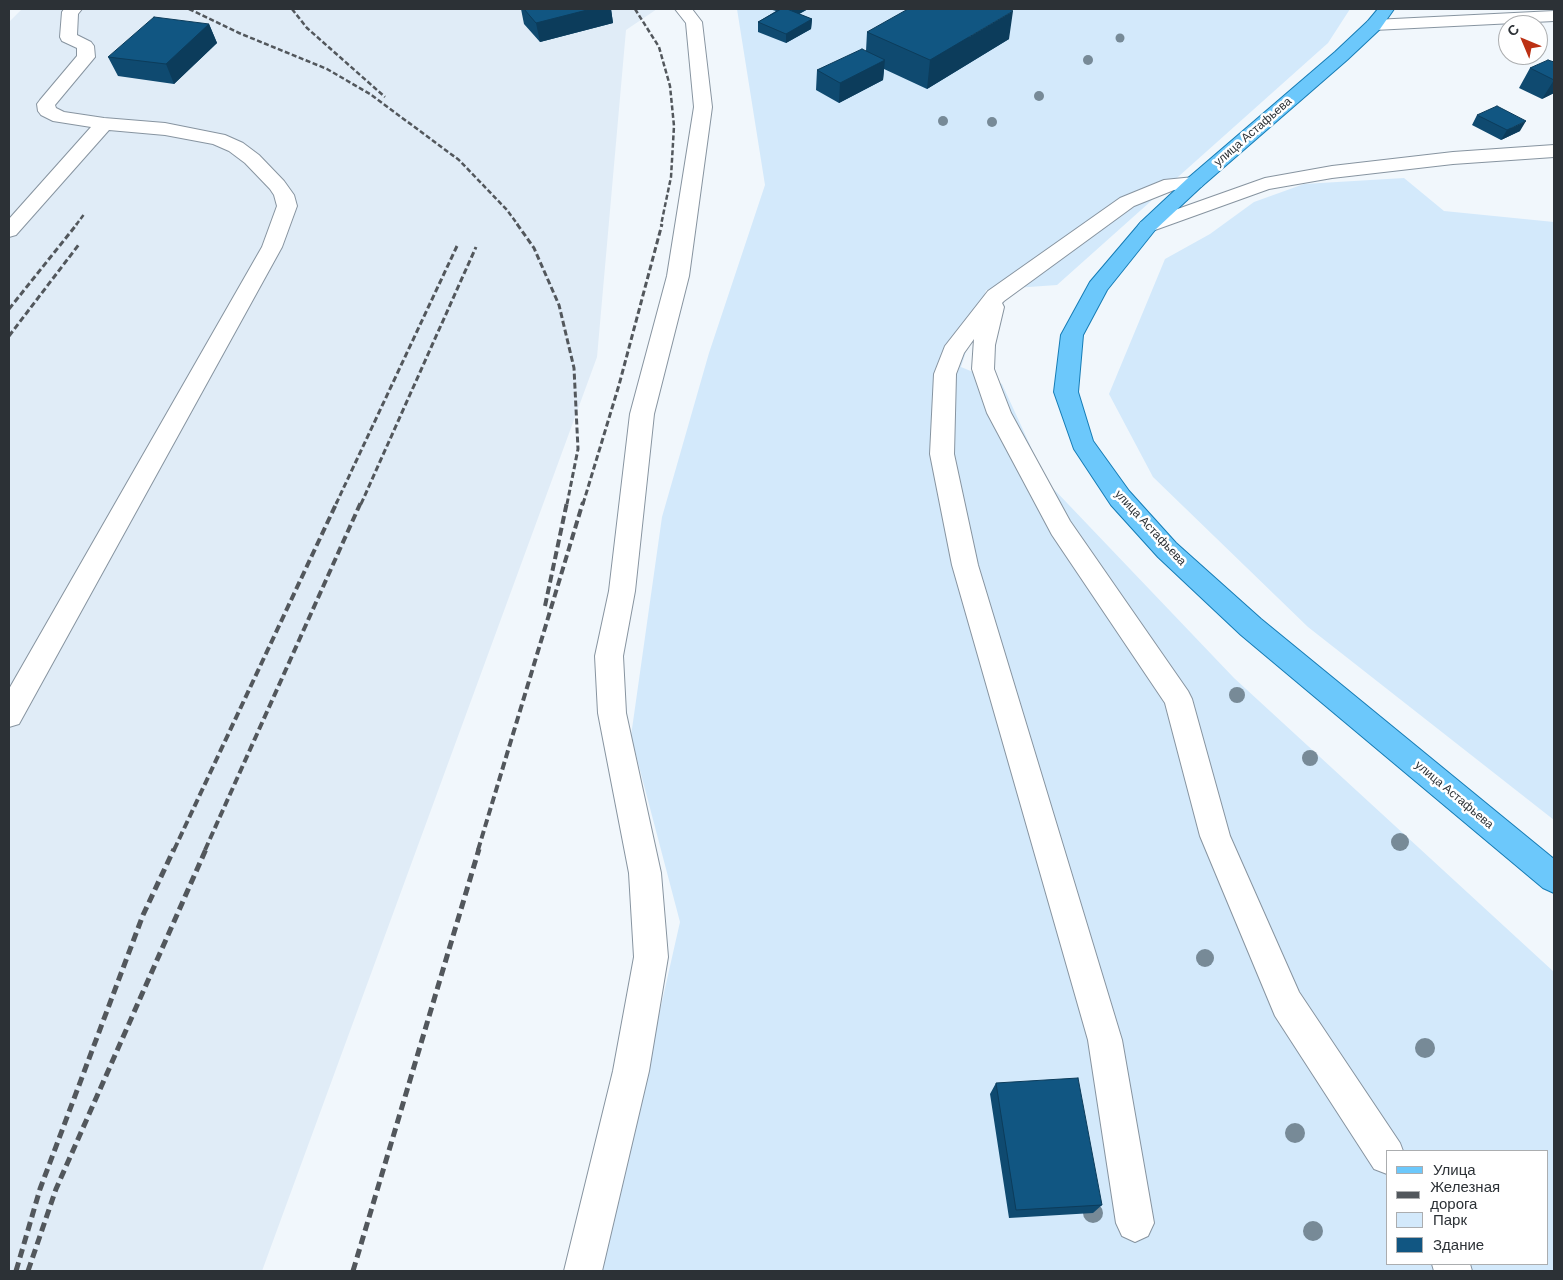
<!DOCTYPE html>
<html>
<head>
<meta charset="utf-8">
<style>
  body { margin:0 }
  #map { position:relative; width:1563px; height:1280px; overflow:hidden; background:#f1f7fc; font-family:Arial,sans-serif }
  canvas { display:block }
  .frame { position:absolute; inset:0; border:10px solid #2c3136; pointer-events:none }
  .legend { position:absolute; left:1386px; top:1150px; width:162px; height:115px; box-sizing:border-box; background:#fff; border:1px solid #abadaf; margin:0; padding:6px 9px; list-style:none; font-size:15px; color:#2c3136 }
  .legend li { display:flex; align-items:center; gap:10px; height:25px }
  .legend b { width:25px; border:1px solid #abadaf }
  .north { position:absolute; left:1498px; top:15px; width:50px; height:50px; box-sizing:border-box; background:#fff; border:1px solid #abadaf; border-radius:50%; rotate:315deg; font-size:14px; font-weight:700; line-height:20px; text-align:center; color:#2c3136 }
  .north::after { content:''; display:block; margin:auto; width:18px; height:22px; background:#bc3114; clip-path:polygon(50% 0,100% 100%,50% 72%,0 100%) }
</style>
</head>
<body>
<div id="map">
<canvas width="1563" height="1280"></canvas>
<div class="frame"></div>
<ul class="legend">
<li><b style="height:6px;background:#6cc8fb"></b>Улица</li>
<li><b style="height:6px;background:#52575c"></b>Железная дорога</li>
<li><b style="height:14px;background:#d3e9fb"></b>Парк</li>
<li><b style="height:14px;background:#115682"></b>Здание</li>
</ul>
<div class="north">С</div>
</div>
<script>
const c = document.querySelector('canvas').getContext('2d');
c.lineJoin = 'round';
function paint(path, color) { c.fillStyle = color; c.fill(path, 'evenodd'); }
const toPath = rows => new Path2D(rows.map(r => 'M' + r).join(''));
function strokePath(path, color, width, dash) { c.strokeStyle = color; c.lineWidth = width; c.lineCap = dash ? 'butt' : 'round'; c.setLineDash(dash || []); c.stroke(path); }
function write(font, color, halo, rows, align = 'center') {
  c.font = font + ' Arial,sans-serif'; c.lineWidth = 5; c.setLineDash([]); c.textBaseline = 'middle'; c.strokeStyle = halo; c.fillStyle = color; for (const [text, x, y, turn = 0] of rows) {
    c.save(); c.translate(x, y); c.rotate((+turn || 0) * Math.PI / 180); c.textAlign = isNaN(turn) ? turn : align; if (halo) c.strokeText(text, 0, 0); c.fillText(text, 0, 0); c.restore();
  }
}
const built = toPath([
  [22,9,657,9,626,30,597,357,262,1271,9,1271,9,22]
]);
const green = toPath([
  [737,9,1350,9,1328,43,1057,285,986,290,961,367,1002,384,1047,482,1234,678,1554,972,1554,1271,601,1271,680,922,631,736,662,517,709,353,765,185],
  [1387,1151,1547,1151,1547,1264,1387,1264],
  [1404,178,1444,211,1554,222,1554,820,1308,627,1153,477,1109,394,1165,259,1210,234,1254,202,1304,184]
]);
const minor = toPath([
  [64,9,82,9,78,14,77,35,91,42,94,46,95,57,55,105,56,108,64,112,104,118,165,123,225,135,243,143,259,155,284,181,294,195,297,206,282,247,19,724,9,727,9,689,262,247,277,206,274,195,270,189,245,163,229,151,213,144,165,135,109,130,16,235,9,237,9,219,91,127,53,121,41,115,38,111,37,104,40,100,77,56,77,48,62,41,60,37,62,12,64,9],
  [675,9,692,9,702,22,712,107,689,276,654,414,635,591,623,656,626,713,661,873,668,957,649,1071,602,1271,564,1271,613,1071,634,957,629,873,598,713,595,656,609,591,630,414,667,276,694,107,686,23,675,9],
  [1554,11,1554,21,1374,30,1368,29,1366,25,1368,21,1374,20,1554,11],
  [1554,145,1554,157,1453,164,1332,178,1269,189,1155,230,1148,232,1141,230,1138,226,1141,222,1265,178,1332,166,1453,152,1554,145],
  [1194,177,1201,179,1204,183,1201,187,1174,190,1134,206,1004,301,1002,303,1004,307,995,345,994,369,1011,413,1070,521,1188,691,1192,699,1230,836,1299,992,1400,1143,1403,1151,1387,1151,1387,1174,1374,1169,1275,1016,1200,836,1165,703,1052,535,987,413,972,369,974,339,964,353,956,374,954,454,978,565,1122,1040,1154,1223,1148,1236,1135,1242,1122,1236,1116,1223,1088,1040,952,565,930,454,934,374,945,346,988,291,1120,198,1164,180,1194,177],
  [1432,1264,1470,1264,1472,1271,1434,1271,1432,1264]
]);
const major = toPath([
  [1378,9,1394,9,1380,29,1347,60,1201,187,1155,230,1107,290,1083,335,1078,392,1093,441,1129,491,1176,543,1261,619,1554,859,1554,893,1543,888,1241,635,1158,557,1111,505,1074,449,1054,392,1061,335,1090,282,1141,222,1187,179,1335,52,1368,21,1378,9]
]);
const railFar3 = toPath([
  [189,9,239,33,327,69,370,94,459,160,507,210,518,225],
  [292,9,307,28,385,97],
  [635,9,659,47,670,86,674,126,671,177,661,225],
  [76,225,85,213]
]);
const railFar2 = toPath([
  [517,224,534,248,559,305,574,368,578,449,567,504],
  [9,309,77,224],
  [9,336,80,243],
  [336,504,457,246],
  [361,504,476,247],
  [583,504,619,385,662,224]
]);
const railFar1 = toPath([
  [545,606,567,502],
  [174,850,337,502],
  [205,850,361,502],
  [478,850,583,502]
]);
const rail = toPath([
  [16,1271,40,1189,143,915,174,849],
  [28,1271,56,1189,206,849],
  [353,1271,479,849]
]);
const trees = [
  [1120,38,4.5],
  [1088,60,5],
  [1039,96,5],
  [943,121,5],
  [992,122,5],
  [1237,695,8],
  [1310,758,8],
  [1400,842,9],
  [1205,958,9],
  [1425,1048,10],
  [1295,1133,10],
  [1093,1213,10],
  [1313,1231,10]
];
const wall = toPath([
  [521,9,611,9,613,23,540,42,524,24],
  [769,9,808,9,799,14,812,19,811,29,786,43,758,32,758,22,776,11],
  [209,24,217,43,174,84,118,76,108,57],
  [867,32,1009,39,927,89,884,69,883,80,839,103,816,90,817,70,866,51],
  [1554,62,1554,93,1542,99,1519,88,1530,68],
  [1477,115,1520,131,1501,140,1472,125],
  [996,1083,1102,1205,1093,1213,1009,1218,990,1094]
]);
const shadedWall = toPath([
  [591,9,611,9,613,23,540,42,536,23],
  [792,9,808,9,792,18],
  [1013,11,1009,39,927,89,930,60],
  [812,19,811,29,786,43,786,34],
  [209,24,217,43,174,84,166,64],
  [885,60,883,80,839,103,840,83],
  [1554,79,1554,93,1542,99,1554,80],
  [1526,121,1520,131,1501,140,1507,130]
]);
const building = toPath([
  [524,9,591,9,536,23,524,9],
  [781,9,787,9,812,19,786,34,758,22,781,9],
  [908,9,1009,9,1013,11,930,60,867,32,908,9],
  [154,17,209,24,166,64,108,57,154,17],
  [862,49,885,60,840,83,817,70,862,49],
  [1548,60,1554,62,1554,80,1530,68,1548,60],
  [1497,106,1526,121,1507,130,1477,115,1497,106],
  [1078,1078,1102,1205,1016,1210,996,1083,1078,1078]
]);
const streetNames = [
  ["улица Астафьева",1253,132,-41],
  ["улица Астафьева",1150,528,47],
  ["улица Астафьева",1454,795,40]
];
paint(built, '#e0ecf7');
paint(green, '#d3e9fb');
strokePath(minor, '#8794a0', 2);
strokePath(major, '#167cb5', 2);
paint(minor, '#fff');
paint(major, '#6cc8fb');
strokePath(railFar3, '#52575c', 2.5, [5, 2.5]);
strokePath(railFar2, '#52575c', 3, [6, 3]);
strokePath(railFar1, '#52575c', 4, [8, 4]);
strokePath(rail, '#52575c', 5, [9, 5]);
c.fillStyle = '#778a97';
for (const [x, y, r] of trees) { c.beginPath(); c.arc(x, y, r, 0, 2 * Math.PI); c.fill(); }
paint(wall, '#0f4a70');
paint(shadedWall, '#0c3c5b');
paint(building, '#115682');
strokePath(building, '#0c3c5b', 1);
write('12px', '#2c3136', '#fff', streetNames);
</script>
</body>
</html>
